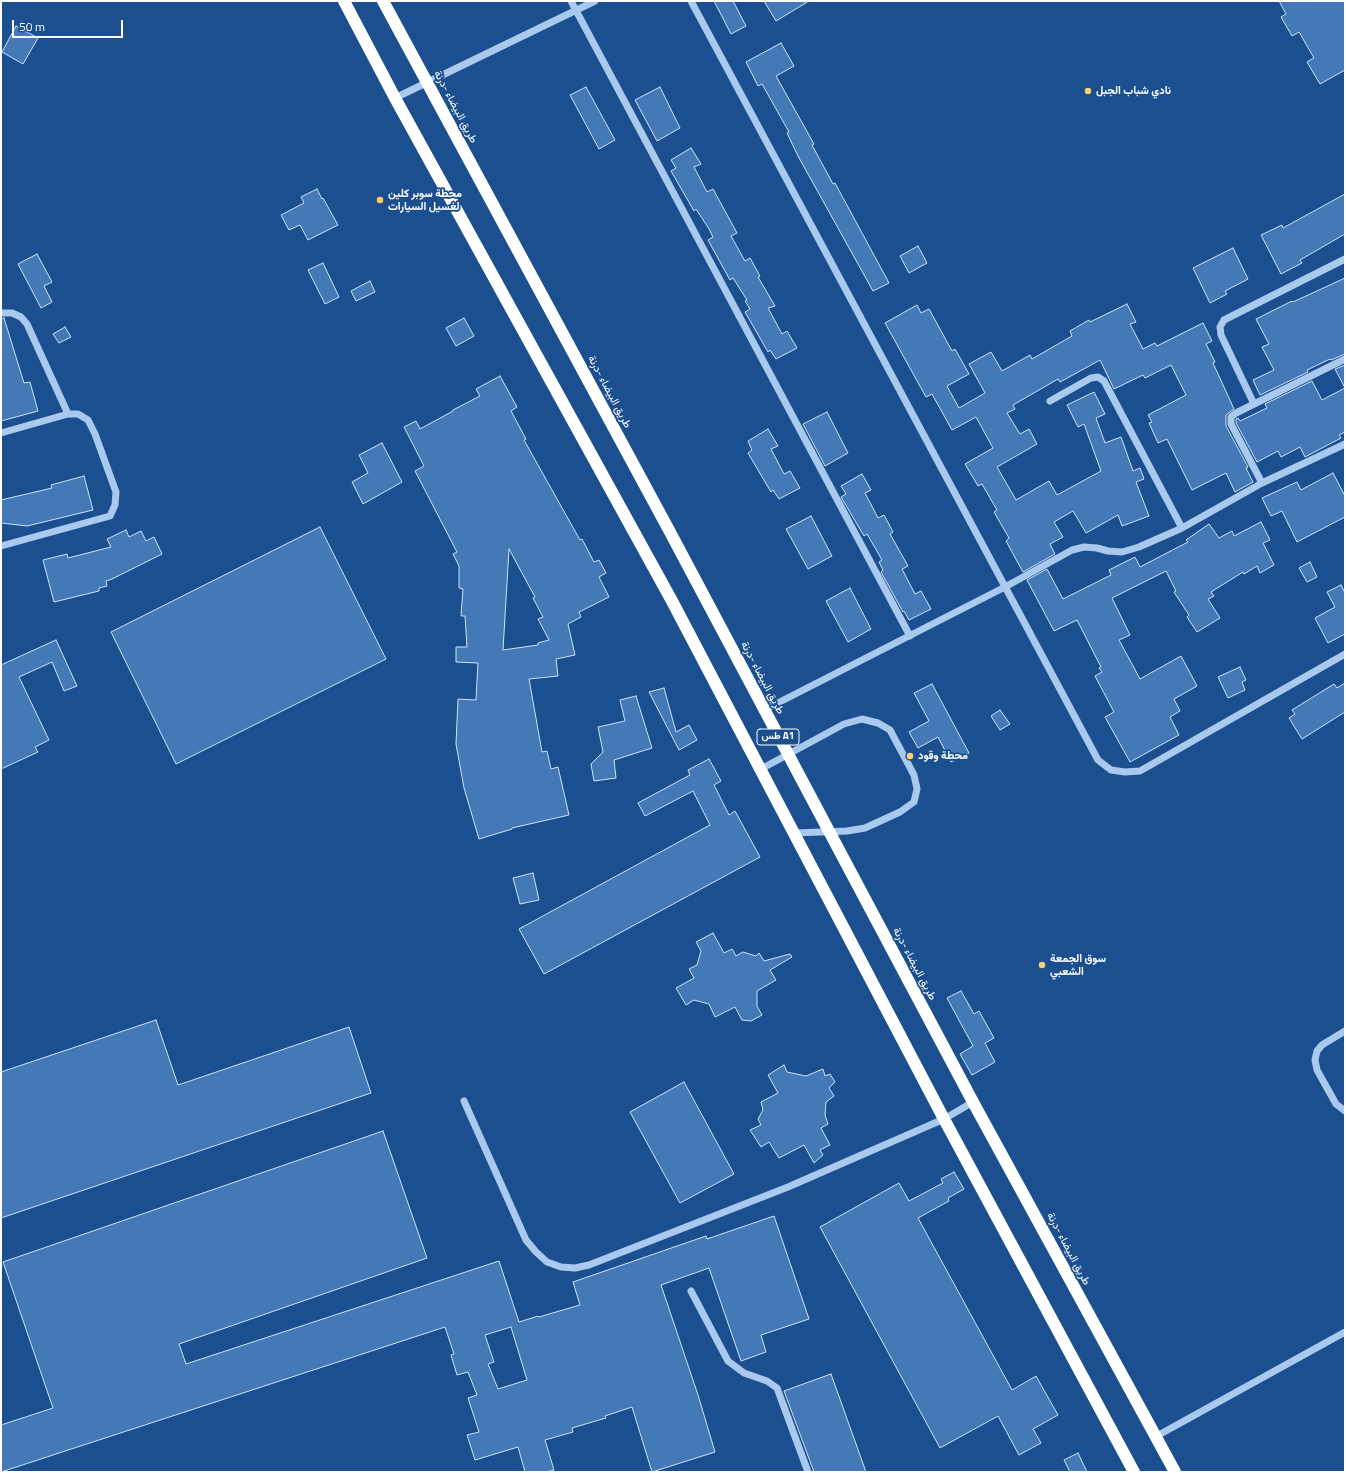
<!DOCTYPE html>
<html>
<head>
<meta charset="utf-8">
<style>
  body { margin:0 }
  #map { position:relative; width:1346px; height:1473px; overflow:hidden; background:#1b4f8f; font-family:"Titillium Web",sans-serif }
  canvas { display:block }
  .frame { position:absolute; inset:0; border:2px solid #fff; pointer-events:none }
  .scale { position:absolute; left:12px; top:20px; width:111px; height:18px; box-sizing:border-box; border:2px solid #fff; border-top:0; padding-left:5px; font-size:12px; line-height:14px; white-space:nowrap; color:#fff; -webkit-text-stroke:3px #1b4f8f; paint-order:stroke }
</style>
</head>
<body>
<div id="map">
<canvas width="1346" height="1473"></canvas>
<div class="frame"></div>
<div class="scale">50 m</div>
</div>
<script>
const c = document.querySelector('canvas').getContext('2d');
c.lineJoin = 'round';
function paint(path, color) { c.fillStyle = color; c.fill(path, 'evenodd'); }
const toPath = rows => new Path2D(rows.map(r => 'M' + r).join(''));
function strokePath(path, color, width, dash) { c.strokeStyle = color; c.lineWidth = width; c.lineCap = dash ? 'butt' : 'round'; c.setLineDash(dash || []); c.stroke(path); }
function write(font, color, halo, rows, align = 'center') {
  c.font = font + ' "Titillium Web",Vazirmatn,sans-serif'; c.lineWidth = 3.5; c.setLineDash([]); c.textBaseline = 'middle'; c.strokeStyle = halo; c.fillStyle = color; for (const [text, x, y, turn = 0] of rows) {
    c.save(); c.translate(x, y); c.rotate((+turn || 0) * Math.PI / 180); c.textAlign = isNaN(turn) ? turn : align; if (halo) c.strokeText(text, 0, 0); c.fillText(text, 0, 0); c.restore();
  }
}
const building = toPath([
  [714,1,733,1,746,26,731,34,714,1],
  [764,1,809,1,776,21,764,1],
  [1279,1,1345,1,1345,70,1320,84,1307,62,1314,58,1299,32,1292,36,1281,17,1286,14,1279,1],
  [16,26,38,38,23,64,2,52,16,26],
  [781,43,794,66,776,76,814,144,812,145,833,184,835,183,889,283,873,291,798,156,787,133,789,132,762,84,758,86,746,62,781,43],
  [586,87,615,140,599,149,570,95,586,87],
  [660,87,680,128,657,141,635,100,660,87],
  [691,148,701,164,694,167,707,192,713,189,737,233,731,236,745,261,750,258,760,276,758,277,775,306,768,308,782,334,787,331,797,348,776,359,770,350,768,352,745,312,750,309,745,301,747,300,733,278,730,280,708,240,713,237,709,229,696,209,694,211,671,171,676,168,671,160,691,148],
  [317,189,322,199,323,198,338,225,308,240,300,225,289,230,281,215,304,203,301,197,317,189],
  [1345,194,1345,234,1300,260,1302,263,1281,274,1261,235,1282,225,1283,228,1345,194],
  [918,246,927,263,909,273,900,256,918,246],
  [1233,248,1248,279,1225,291,1227,294,1210,303,1193,268,1233,248],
  [37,254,52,282,44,286,52,302,41,308,18,264,37,254],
  [323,263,339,297,325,304,308,270,323,263],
  [1345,278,1345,354,1331,360,1330,359,1307,370,1308,372,1260,395,1253,380,1274,370,1262,347,1269,344,1256,319,1292,301,1293,302,1345,278],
  [370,281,375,292,356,301,351,291,370,281],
  [1127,304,1136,322,1130,324,1143,349,1155,343,1157,346,1203,323,1212,341,1206,344,1215,362,1213,363,1234,409,1226,415,1226,426,1248,467,1246,468,1253,482,1235,492,1226,473,1192,490,1167,439,1158,443,1149,423,1152,422,1148,415,1186,395,1171,365,1145,378,1143,375,1114,389,1100,360,1060,382,1058,379,1013,405,1015,409,1007,413,1020,434,1029,429,1037,444,997,467,1016,500,1049,481,1057,495,1101,471,1084,424,1078,427,1067,405,1094,392,1105,414,1096,418,1105,443,1121,437,1133,471,1140,468,1144,479,1136,482,1149,516,1122,526,1118,515,1086,533,1073,511,1054,522,1063,537,1050,544,1055,554,1023,572,1006,541,1009,538,994,512,997,510,982,484,978,486,965,464,993,448,976,417,952,430,932,394,926,397,885,323,917,305,921,313,929,309,952,351,955,349,969,374,947,386,959,408,985,393,969,364,991,352,1002,371,1030,355,1032,359,1072,336,1070,331,1089,320,1090,322,1127,304],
  [4,318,24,383,30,382,38,411,1,421,1,319,4,318],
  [464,318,474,336,456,346,446,328,464,318],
  [65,327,71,337,59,343,53,334,65,327],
  [1345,365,1345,432,1339,435,1341,438,1305,457,1300,447,1281,457,1278,451,1257,462,1236,423,1236,419,1238,418,1240,421,1267,408,1265,404,1312,381,1322,400,1345,388,1335,369,1345,365],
  [500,376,517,407,511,411,526,439,524,440,580,540,582,539,594,562,599,560,606,573,599,577,609,597,579,612,581,617,568,624,575,655,556,659,558,676,529,679,542,752,547,751,551,769,558,767,569,815,512,828,512,829,479,839,464,788,456,744,458,699,476,700,478,663,456,662,456,647,467,647,465,616,461,616,463,589,459,588,459,566,453,554,457,552,415,471,424,466,404,427,416,421,420,429,453,411,453,410,480,396,476,389,500,376],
  [509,549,535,597,533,598,543,617,538,619,549,640,538,643,538,645,503,650,509,549],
  [827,412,848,453,825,466,803,424,827,412],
  [768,429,778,446,771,449,784,474,790,471,800,488,779,499,773,490,771,492,748,453,752,450,748,441,768,429],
  [382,443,402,482,363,504,352,482,368,473,359,455,382,443],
  [1333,473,1345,496,1345,517,1297,542,1282,511,1271,516,1262,498,1297,482,1301,490,1333,473],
  [862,474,871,490,865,493,878,518,884,515,893,532,890,534,908,566,902,569,915,594,921,591,931,609,909,620,904,611,903,612,881,572,883,570,879,562,882,560,867,534,864,536,841,497,846,494,841,486,862,474],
  [84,476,93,510,27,526,1,523,1,500,52,488,51,485,84,476],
  [811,516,832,556,808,569,786,529,811,516],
  [1261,522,1270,540,1263,543,1274,565,1260,573,1257,566,1244,574,1243,572,1211,592,1214,596,1208,599,1220,618,1197,632,1187,617,1189,615,1174,592,1176,591,1166,571,1112,598,1130,635,1119,640,1140,679,1181,656,1197,686,1174,699,1180,711,1170,717,1179,735,1130,762,1105,717,1114,712,1095,676,1102,672,1099,668,1101,667,1077,620,1054,631,1027,580,1047,569,1063,599,1111,575,1109,570,1135,557,1140,567,1188,542,1186,540,1209,524,1219,538,1232,531,1234,536,1261,522],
  [320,527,386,659,176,764,111,632,320,527],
  [126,530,129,537,141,531,146,541,154,537,162,554,112,579,106,581,107,586,99,588,99,591,54,602,43,560,67,554,68,558,111,547,107,539,126,530],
  [1310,562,1317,577,1307,582,1299,568,1310,562],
  [1341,585,1345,593,1345,634,1328,643,1315,618,1335,607,1327,592,1341,585],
  [850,588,871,629,848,642,826,601,850,588],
  [56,640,77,686,64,691,52,662,19,677,49,740,35,747,38,752,1,769,1,665,56,640],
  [1240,667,1246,680,1242,682,1245,690,1228,698,1218,677,1240,667],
  [1345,683,1345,712,1302,739,1289,718,1295,714,1292,710,1334,684,1337,688,1345,683],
  [932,684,969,753,951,762,938,737,918,748,909,732,929,721,914,693,932,684],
  [664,688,676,732,689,725,697,740,679,750,649,692,664,688],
  [636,696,652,748,614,760,616,778,594,781,591,764,603,752,598,727,625,721,620,700,636,696],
  [1000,710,1010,724,1000,730,991,716,1000,710],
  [709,759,721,781,714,785,729,815,735,811,760,857,544,974,519,929,710,825,693,791,645,816,638,803,690,775,688,770,709,759],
  [533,873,539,900,520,904,513,878,533,873],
  [713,933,724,953,732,949,736,956,743,952,756,956,759,953,764,961,790,954,792,957,770,970,776,980,757,991,757,1006,762,1015,751,1021,742,1020,735,1007,715,1017,709,1004,694,1000,686,1005,676,988,694,978,689,969,697,965,701,951,696,942,713,933],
  [961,991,974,1014,979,1011,994,1038,985,1043,995,1062,972,1075,960,1054,973,1046,947,998,961,991],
  [156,1020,178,1085,349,1027,371,1093,1,1218,1,1072,156,1020],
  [784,1065,787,1072,806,1076,823,1069,825,1076,830,1074,835,1082,829,1088,834,1096,826,1102,825,1115,828,1124,821,1128,830,1145,820,1150,823,1155,814,1163,804,1145,779,1158,769,1142,761,1147,750,1130,761,1125,758,1119,763,1110,761,1102,778,1093,768,1075,784,1065],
  [684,1082,734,1174,680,1203,630,1112,684,1082],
  [383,1131,427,1258,179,1344,186,1364,499,1261,519,1322,538,1316,539,1317,580,1305,573,1282,706,1236,707,1239,774,1216,809,1319,761,1335,766,1352,741,1361,709,1268,661,1285,698,1395,715,1452,652,1472,632,1407,605,1416,606,1418,572,1428,573,1432,545,1440,554,1470,547,1472,525,1472,518,1447,475,1460,467,1435,479,1432,468,1398,477,1395,468,1372,457,1375,451,1355,454,1354,445,1327,1,1472,1,1425,53,1408,3,1262,383,1131],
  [511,1327,527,1380,498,1389,488,1364,494,1362,485,1335,511,1327],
  [954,1172,964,1189,948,1198,949,1201,918,1218,1012,1390,1036,1376,1058,1415,1033,1429,1041,1443,1019,1455,998,1416,940,1448,820,1227,899,1183,909,1201,943,1183,941,1179,954,1172],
  [831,1374,866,1472,814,1472,784,1391,831,1374],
  [1078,1453,1087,1472,1070,1472,1064,1460,1078,1453]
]);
const minor = toPath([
  [571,1,910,636],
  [691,1,1098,760,1111,770,1125,772,1140,771,1345,654],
  [395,98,595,1],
  [1,313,12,313,21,317,27,324,68,414],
  [1050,401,1091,378,1098,377,1104,381,1182,528],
  [1254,404,1221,335,1220,327,1224,320,1345,259],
  [1,433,68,414,78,414,88,420,95,434,116,492,115,505,110,516,1,546],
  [1262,483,1231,424,1231,417,1236,413,1345,359],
  [764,710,1005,587,1072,550,1084,547,1097,548,1108,551,1122,552,1139,547,1182,528,1262,483,1345,444],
  [761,769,844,724,862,719,878,723,890,730,914,775,917,789,914,802,900,812,865,828,847,831,795,833],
  [1345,1031,1322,1045,1317,1051,1315,1060,1317,1070,1336,1104,1345,1111],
  [464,1101,526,1240,536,1252,547,1262,561,1267,575,1268,589,1265,788,1187,944,1119,973,1102],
  [691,1291,728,1361,744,1373,767,1381,777,1388,808,1472],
  [1155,1437,1345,1332]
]);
const highway = toPath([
  [344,1,395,98,672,601,944,1119,1134,1472],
  [383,1,670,532,973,1102,1175,1472]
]);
const markers = [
  [1088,91,4,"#ffd166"],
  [380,200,4,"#ffd166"],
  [910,756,4,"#ffd166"],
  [1042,965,4,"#ffd166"]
];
const shields = [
  [778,737,42]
];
const shieldNames = [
  ["طس A1",778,737]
];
const poiNames = [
  ["نادي شباب الجبل",1096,91],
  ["محطة سوبر كلين",388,194],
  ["لغسيل السيارات",388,207],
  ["محطة وقود",918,756],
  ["سوق الجمعة",1050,959],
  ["الشعبي",1050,972]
];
const streetNames = [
  ["طريق البيضاء -درنة",455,107,62],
  ["طريق البيضاء -درنة",609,392,62],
  ["طريق البيضاء -درنة",762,678,62],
  ["طريق البيضاء -درنة",914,964,62],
  ["طريق البيضاء -درنة",1068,1249,62]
];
paint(building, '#4478b7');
strokePath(building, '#cfe3fa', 1);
strokePath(minor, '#a9c9ee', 7);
strokePath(highway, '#fff', 12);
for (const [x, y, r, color] of markers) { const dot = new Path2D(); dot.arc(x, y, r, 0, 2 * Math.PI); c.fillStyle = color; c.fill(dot); strokePath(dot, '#1b4f8f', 1.5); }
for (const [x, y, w] of shields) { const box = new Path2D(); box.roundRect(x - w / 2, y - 8, w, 16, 3); c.fillStyle = '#1b4f8f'; c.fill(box); strokePath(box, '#fff', 1); }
write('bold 10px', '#fff', null, shieldNames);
write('bold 11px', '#fff', '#1b4f8f', poiNames, 'left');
write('11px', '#fff', '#1b4f8f', streetNames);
</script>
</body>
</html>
